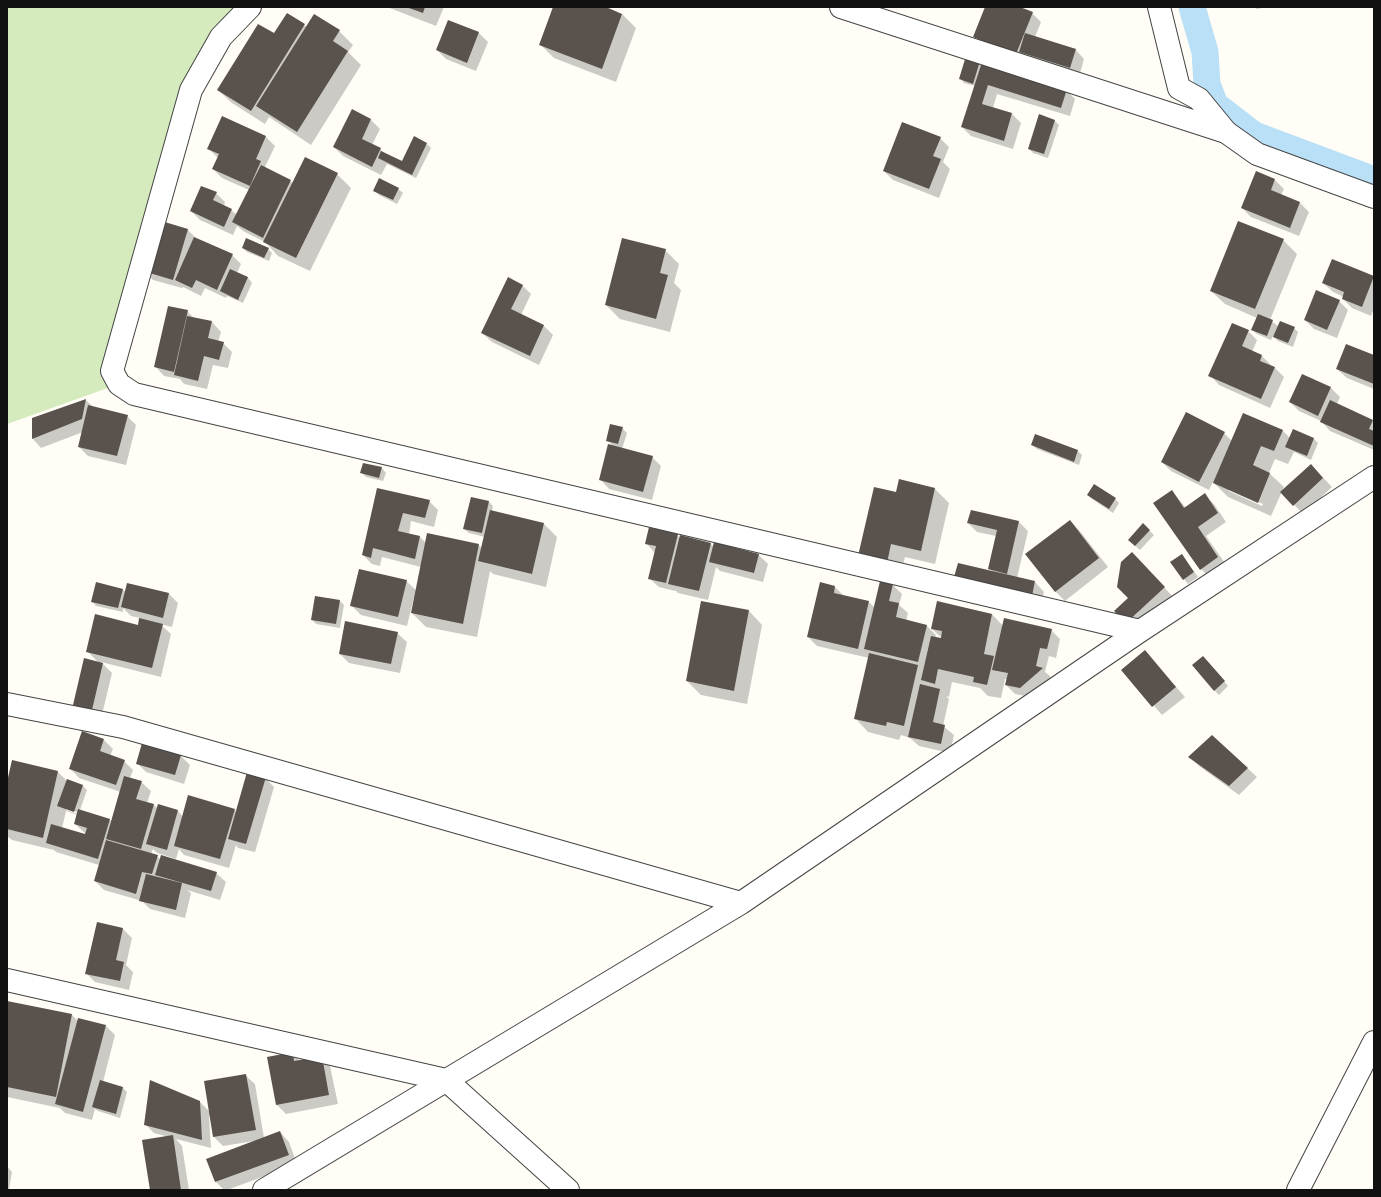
<!DOCTYPE html>
<html>
<head>
<meta charset="utf-8">
<style>
  body { margin:0 }
  #map { position:relative; width:1381px; height:1197px; overflow:hidden; background:#fffdf5; font-family:Georgia,serif }
  canvas { display:block }
  .frame { position:absolute; inset:0; border:8px solid #111; pointer-events:none }
</style>
</head>
<body>
<div id="map">
<canvas width="1381" height="1197"></canvas>
<div class="frame"></div>
</div>
<script>
const c = document.querySelector('canvas').getContext('2d');
c.lineJoin = 'round';
function paint(path, color) { c.fillStyle = color; c.fill(path, 'evenodd'); }
const toPath = rows => new Path2D(rows.map(r => 'M' + r).join(''));
function strokePath(path, color, width, dash) { c.strokeStyle = color; c.lineWidth = width; c.lineCap = dash ? 'butt' : 'round'; c.setLineDash(dash || []); c.stroke(path); }
const green = toPath([
  [7,7,250,7,191,90,119,384,7,424]
]);
const shadow = toPath([
  [387,7,444,7,436,26],
  [554,7,603,7,622,14,636,28,616,82,554,58,540,44],
  [986,7,1017,7,1032,13,1041,22,1035,37,1075,49,1084,59,1079,77,983,46,974,36],
  [1254,7,1266,7,1257,9],
  [314,15,339,31,353,45,348,52,361,65,311,145,269,117,265,124,232,103,218,90,274,35,304,25,307,27],
  [448,21,479,33,488,42,476,71,446,59,437,50],
  [966,58,1066,90,1075,99,1070,116,997,94,993,108,1012,114,1021,123,1013,149,971,136,962,127,975,86,964,83,960,78],
  [352,111,371,120,380,129,372,145,380,149,385,154,403,162,427,144,431,148,416,178,387,164,381,175,343,156,334,147],
  [1054,120,1059,125,1048,158,1033,153,1029,149],
  [265,136,275,146,265,167,269,170,293,183,337,174,351,188,310,271,278,256,265,242,243,231,237,226,233,235,200,220,191,211,216,193,225,202,224,206,231,210,237,215,249,190,222,178,213,169,218,158,208,148],
  [940,138,949,147,943,162,950,169,939,198,893,180,884,171],
  [1275,180,1284,189,1281,195,1300,203,1309,212,1299,236,1251,217,1242,208],
  [398,189,403,193,397,204,379,195,374,190],
  [159,221,188,230,197,239,232,255,241,264,237,273,248,278,252,283,243,303,227,296,226,298,205,288,201,296,183,287,182,288,153,280,144,270],
  [1283,240,1297,254,1270,320,1278,326,1294,328,1298,332,1293,347,1278,341,1273,336,1271,340,1257,334,1252,330,1257,318,1225,304,1211,291],
  [243,248,268,249,272,253,269,261,247,252],
  [665,250,679,264,674,283,681,290,670,332,620,319,606,305],
  [1374,277,1374,308,1371,316,1352,308,1343,299,1344,297,1333,292,1323,283],
  [522,285,531,294,521,315,544,326,553,335,539,365,492,342,482,333],
  [1339,301,1348,310,1337,338,1314,329,1305,320],
  [187,311,195,319,212,322,221,332,218,342,223,343,232,352,228,368,213,365,207,389,184,384,180,379,164,376,155,366],
  [1248,331,1257,340,1252,352,1262,356,1271,365,1270,366,1275,368,1284,377,1270,408,1219,385,1210,375],
  [1374,356,1374,389,1347,378,1337,369],
  [1331,388,1340,397,1337,404,1374,422,1374,450,1330,431,1321,421,1299,411,1290,402],
  [86,400,94,408,127,416,136,425,126,465,88,456,79,447,83,432,41,448,33,439,33,418],
  [1244,414,1283,431,1290,438,1294,430,1314,439,1318,443,1311,460,1294,452,1288,464,1275,459,1269,473,1284,487,1271,516,1228,497,1213,482,1209,490,1171,471,1162,462,1224,433,1232,441],
  [1229,489,1263,504,1262,506,1229,491],
  [622,428,627,433,622,449,652,457,661,466,652,500,609,489,600,479,613,446,607,440],
  [1036,435,1078,451,1082,455,1079,465,1037,449,1032,445],
  [1311,465,1332,487,1303,514,1282,492],
  [382,468,386,473,383,481,366,477,361,472],
  [900,480,935,489,949,503,935,564,905,557,900,576,873,570],
  [377,490,429,501,438,510,434,527,411,521,409,535,420,537,426,543,478,545,482,548,485,537,469,533,464,529,471,498,489,502,493,506,492,511,544,524,557,537,546,587,493,574,490,571,477,637,426,627,412,613,415,598,414,597,407,626,361,615,352,606,406,581,417,591,421,567,382,557,380,566,372,564,363,555],
  [1172,491,1186,508,1204,495,1214,504,1226,522,1206,536,1227,566,1210,578,1201,569],
  [1088,495,1115,499,1119,503,1113,513,1092,499],
  [1070,521,1079,530,1108,567,1065,601,1056,592,1027,554],
  [1019,522,1028,531,1017,578,1035,582,1044,592,1041,604,993,572,989,569,996,536,977,532,968,523],
  [1143,525,1154,535,1140,550,1133,544],
  [677,535,681,539,710,543,714,547,758,554,768,564,763,582,720,571,716,567,708,600,678,593,675,590,675,591,659,587,649,578,655,553,646,543],
  [1182,555,1198,577,1188,584,1184,579],
  [1141,562,1173,597,1135,632,1116,611,1130,598],
  [881,582,893,585,902,594,899,605,908,613,906,621,927,626,936,635,935,638,943,639,932,629,938,602,992,614,1003,626,1051,630,1060,639,1056,658,1049,656,1045,672,1051,677,1030,697,1015,694,1006,685,1007,679,1005,679,1001,698,988,696,980,688,952,682,949,697,946,696,949,699,943,726,954,735,950,753,919,746,910,738,901,735,899,740,868,732,855,718,869,658,817,646,808,637,835,587,844,596,869,602,875,608],
  [128,584,169,594,178,603,172,627,160,624,171,634,161,677,101,662,112,673,101,719,83,714,74,705,98,662,87,651,139,626,140,618,131,616,123,608,123,612,96,606,92,601,123,590,126,592],
  [340,601,344,605,340,628,316,624,312,620],
  [749,611,762,625,747,704,701,695,687,681],
  [397,633,407,642,400,673,349,663,340,654],
  [1145,652,1185,697,1162,715,1123,670],
  [1207,661,1228,686,1219,695,1214,690],
  [1212,736,1257,777,1239,795,1199,766,1190,757],
  [104,740,113,749,110,756,124,761,133,770,130,778,141,782,151,791,147,803,154,805,158,809,159,806,178,811,183,817,234,810,237,812,265,778,274,787,255,852,238,848,236,845,229,868,184,855,179,849,176,859,157,853,153,849,151,854,157,856,160,859,216,873,226,882,220,900,187,890,191,893,185,918,150,909,142,901,104,890,95,881,99,865,56,852,54,850,12,840,7,836,7,787,13,762,58,772,67,781,82,785,87,790,80,810,109,819,112,822,121,792,79,778,70,768],
  [66,808,79,813,78,814,66,810],
  [66,811,78,815,75,824,87,835,62,828],
  [181,756,190,765,184,784,146,772,137,763],
  [123,929,132,938,126,965,133,972,129,990,95,982,86,973],
  [7,1002,72,1015,78,1021,79,1019,106,1026,115,1035,103,1082,123,1088,127,1092,120,1118,98,1111,95,1109,92,1120,65,1113,60,1108,7,1097],
  [292,1053,300,1061,321,1057,330,1066,338,1104,286,1114,277,1105,268,1058],
  [245,1075,255,1084,264,1138,280,1132,289,1142,297,1164,227,1190,224,1190,216,1182,254,1141,223,1146,214,1137,211,1115,209,1116,211,1148,176,1139,182,1146,189,1190,151,1190,169,1137,154,1133,145,1124,200,1102,210,1112],
  [7,1166,12,1172,9,1190,7,1190]
]);
const canal = toPath([
  [1192,7,1205,52,1207,84,1215,105,1254,135,1374,180]
]);
const building = toPath([
  [406,7,425,7,423,13],
  [553,7,606,7,622,14,602,69,539,45],
  [985,7,1020,7,1033,12,1016,54,973,37],
  [287,13,305,24,251,111,217,90,258,24,274,33],
  [314,14,340,30,333,41,348,51,297,132,256,106],
  [448,20,479,32,467,63,436,50],
  [1025,33,1076,49,1070,68,1019,52],
  [966,56,980,61,973,84,959,79],
  [982,62,1067,89,1061,108,988,85,982,104,1012,113,1004,141,961,127],
  [352,109,371,119,362,139,381,148,372,167,333,147],
  [1039,114,1055,120,1044,154,1028,149],
  [222,116,266,136,256,159,261,161,250,186,212,169,219,154,207,149],
  [902,122,941,137,933,156,941,159,929,189,883,171],
  [414,136,427,143,412,175,378,158,381,151,402,161],
  [305,157,338,173,296,258,263,242],
  [261,165,291,180,263,238,232,222],
  [1256,171,1275,179,1271,190,1300,202,1290,228,1241,208],
  [379,178,399,188,393,200,373,191],
  [201,186,217,192,213,200,232,209,224,227,190,211],
  [158,220,188,229,173,280,143,271],
  [1238,221,1284,239,1255,309,1210,291],
  [194,237,233,254,217,290,196,280,192,288,175,280],
  [246,238,269,248,264,258,242,248],
  [622,238,666,249,660,273,668,275,656,319,605,305],
  [1332,259,1374,276,1362,307,1342,299,1344,292,1322,283],
  [230,269,248,277,238,300,220,291],
  [508,277,523,285,511,309,544,325,530,356,481,333],
  [1316,290,1340,300,1327,330,1304,320],
  [168,306,188,310,174,372,154,367],
  [1258,314,1273,320,1267,336,1251,330],
  [187,316,212,321,208,338,224,342,219,360,204,356,198,381,174,375],
  [1280,321,1295,327,1288,343,1273,337],
  [1232,323,1249,330,1242,346,1262,355,1260,361,1275,367,1261,399,1208,376],
  [1346,344,1374,355,1374,384,1336,369],
  [1302,374,1331,387,1318,416,1289,402],
  [86,399,82,419,32,439,32,418],
  [1330,400,1373,420,1369,429,1374,431,1374,446,1320,422],
  [88,405,128,415,117,456,78,447],
  [1186,412,1225,432,1199,482,1161,462],
  [1243,413,1283,430,1274,451,1261,446,1253,465,1270,473,1258,503,1213,483],
  [610,424,623,427,618,444,606,441],
  [1293,429,1314,438,1307,456,1285,447],
  [1035,434,1078,450,1074,462,1031,445],
  [608,444,653,456,643,492,599,480],
  [363,463,382,467,379,478,360,473],
  [1311,464,1323,478,1293,506,1280,492],
  [899,479,935,488,921,551,891,544,887,563,858,556,874,487,896,492],
  [1094,484,1116,498,1109,509,1087,495],
  [377,488,430,500,425,518,403,513,398,531,420,536,415,559,373,548,371,558,362,555],
  [1172,490,1184,508,1205,493,1218,513,1198,527,1218,557,1200,570,1153,503],
  [471,497,489,501,482,533,463,529],
  [490,510,544,523,532,574,478,561],
  [971,510,1019,521,1007,574,988,569,997,530,967,523],
  [1070,520,1099,558,1055,592,1025,554],
  [1143,523,1150,530,1135,546,1128,540],
  [649,527,678,534,666,583,648,579,656,546,645,544],
  [427,533,479,544,463,624,411,613],
  [680,535,711,543,699,591,668,584],
  [714,542,759,554,754,573,709,562],
  [1132,552,1165,587,1126,623,1114,611,1128,598,1117,587,1121,562],
  [1182,554,1194,572,1183,580,1170,562],
  [958,563,1035,581,1032,596,954,577],
  [359,569,407,580,398,617,350,606],
  [880,581,893,584,889,601,899,603,896,617,927,625,918,662,864,649],
  [96,582,123,589,118,608,91,602],
  [820,582,835,586,834,593,869,601,858,649,807,637],
  [127,583,169,593,163,618,121,607],
  [315,596,340,600,336,624,311,620],
  [701,601,749,610,734,691,686,681],
  [937,601,992,614,984,654,994,656,987,685,973,682,974,677,938,669,935,684,921,680,931,636,941,638,942,631,931,629],
  [95,614,138,625,139,618,163,624,152,668,86,652],
  [1004,618,1052,629,1047,649,1040,648,1036,666,1043,668,1020,688,1005,685,1008,673,992,670],
  [345,621,398,632,391,664,339,654],
  [1145,650,1176,687,1152,707,1121,670],
  [869,653,918,665,904,726,887,722,886,726,854,719],
  [1203,656,1225,681,1214,691,1192,665],
  [84,658,103,663,92,710,73,705],
  [920,684,940,689,933,722,945,725,941,744,908,737],
  [82,731,104,739,100,751,125,760,116,785,69,769],
  [1212,735,1248,768,1229,786,1188,757],
  [142,743,181,755,175,775,136,764],
  [12,760,58,771,43,838,7,829,7,782],
  [247,772,266,777,246,844,228,839],
  [124,776,142,781,136,799,154,804,141,849,106,839],
  [67,779,83,785,74,812,57,806],
  [188,795,235,809,220,859,174,846],
  [158,804,178,810,167,850,146,844],
  [78,809,110,819,98,859,46,843,51,824,85,834,87,828,74,824],
  [106,840,158,855,152,874,142,872,136,894,94,881],
  [161,855,217,872,211,891,155,875],
  [146,874,182,883,176,910,139,901],
  [97,922,123,928,116,960,124,962,120,981,85,974],
  [7,1001,72,1014,56,1097,7,1087],
  [78,1018,106,1025,83,1112,55,1104],
  [293,1052,294,1061,322,1056,329,1095,276,1105,267,1057],
  [246,1074,256,1130,213,1137,204,1081],
  [100,1080,123,1087,116,1114,92,1107],
  [150,1080,200,1101,202,1140,144,1125],
  [280,1131,289,1155,215,1182,206,1159],
  [173,1135,181,1190,150,1190,142,1140]
]);
const minor = toPath([
  [250,7,221,37,191,90,112,371,119,384,134,394,1140,631],
  [841,7,1226,132],
  [7,704,123,727,741,903],
  [7,980,446,1080,568,1190],
  [264,1190,741,903,1140,631,1374,477],
  [1298,1190,1374,1042]
]);
const tertiary = toPath([
  [1159,7,1179,88,1199,99,1226,132,1257,154,1374,197]
]);
paint(green, '#d5ebbd');
paint(shadow, '#0003');
strokePath(canal, '#b9e0f7', 27);
paint(building, '#5a524d');
strokePath(minor, '#444', 24);
strokePath(tertiary, '#444', 24);
strokePath(minor, '#fff', 22);
strokePath(tertiary, '#fff', 22);
</script>
</body>
</html>
